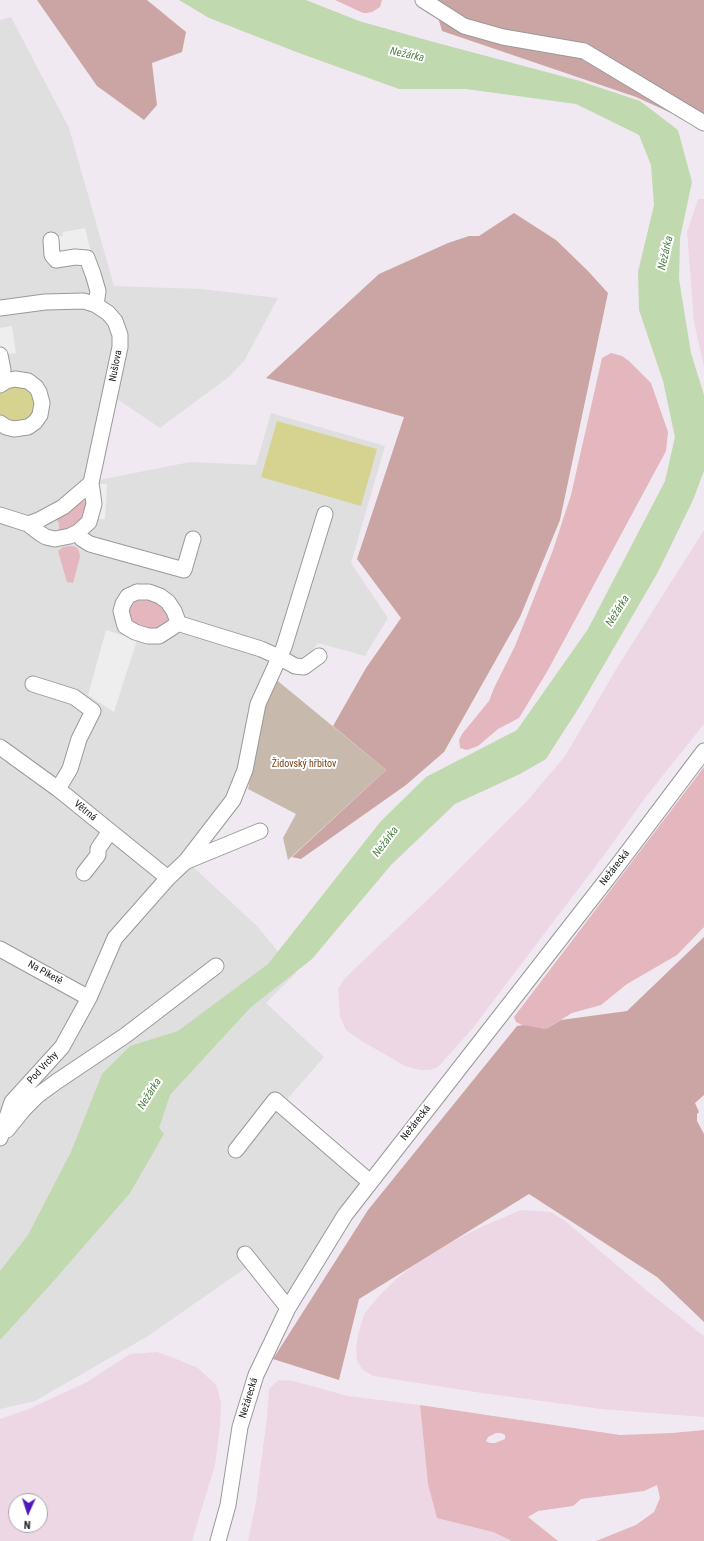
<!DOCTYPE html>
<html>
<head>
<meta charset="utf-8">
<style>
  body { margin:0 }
  #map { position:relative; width:704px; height:1541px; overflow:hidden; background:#f1e9f1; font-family:"Roboto Condensed",sans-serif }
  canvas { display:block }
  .north { position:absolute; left:8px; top:1493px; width:40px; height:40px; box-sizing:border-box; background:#fff; border:1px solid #a7a7a7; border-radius:50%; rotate:183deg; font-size:11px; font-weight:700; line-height:16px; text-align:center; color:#222 }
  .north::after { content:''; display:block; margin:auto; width:14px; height:18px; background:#5017bc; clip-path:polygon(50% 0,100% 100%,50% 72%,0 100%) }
</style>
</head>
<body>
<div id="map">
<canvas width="704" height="1541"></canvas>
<div class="north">N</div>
</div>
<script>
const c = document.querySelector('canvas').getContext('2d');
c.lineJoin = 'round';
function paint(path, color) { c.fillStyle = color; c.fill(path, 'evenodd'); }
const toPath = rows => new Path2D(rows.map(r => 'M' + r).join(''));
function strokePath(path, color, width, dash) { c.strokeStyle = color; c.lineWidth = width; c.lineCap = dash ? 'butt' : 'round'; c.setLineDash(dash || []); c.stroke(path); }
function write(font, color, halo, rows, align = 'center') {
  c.font = font + ' "Roboto Condensed",sans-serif'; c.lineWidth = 4; c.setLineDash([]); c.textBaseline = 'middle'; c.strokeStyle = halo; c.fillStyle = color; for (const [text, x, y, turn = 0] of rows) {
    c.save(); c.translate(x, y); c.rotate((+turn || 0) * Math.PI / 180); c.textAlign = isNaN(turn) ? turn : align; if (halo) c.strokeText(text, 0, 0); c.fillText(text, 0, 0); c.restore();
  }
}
const residential = toPath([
  [11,17,69,128,114,286,201,289,278,298,244,361,230,376,160,428,117,399,112,421,94,481,190,462,256,465,271,413,385,446,351,563,388,618,365,656,318,643,304,661,278,654,245,782,190,864,257,926,296,973,266,1003,324,1057,283,1104,369,1179,288,1314,250,1265,148,1336,35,1401,0,1409,0,20]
]);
const farmland = toPath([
  [698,199,704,199,704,367,694,322,687,232],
  [704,530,704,724,648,794,601,859,472,1029,438,1067,430,1070,420,1070,405,1066,360,1040,346,1030,340,1017,338,989,345,978,443,885,527,801,565,756,620,663],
  [521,1210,551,1212,565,1221,646,1290,704,1336,704,1417,601,1409,482,1393,373,1376,363,1370,357,1361,356,1349,358,1335,364,1314,381,1294,395,1280,413,1266,450,1243,481,1227],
  [157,1352,174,1358,198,1368,217,1386,221,1403,220,1427,215,1465,192,1541,0,1541,0,1419,29,1409,87,1382,130,1354],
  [16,1501,40,1501,40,1525,16,1525],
  [278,1380,293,1381,348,1396,420,1405,428,1484,493,1532,512,1541,248,1541,256,1502,267,1417,269,1389]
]);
const grass = toPath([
  [335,0,382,0,380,7,372,12,367,13,363,13],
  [611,353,622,356,629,361,651,383,668,432,666,451,548,670,519,718,498,729,478,746,467,750,460,748,459,740,462,734,489,701,494,688,515,646,553,550,571,495,602,358],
  [81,501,86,501,87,503,84,518,73,527,59,533,59,524,56,518],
  [70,546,76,547,79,551,80,557,73,583,67,582,58,551,63,547],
  [141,600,153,601,161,604,167,611,168,618,168,623,164,628,148,631,131,622,129,615,129,609,135,602],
  [704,767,704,927,677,955,627,984,601,1005,572,1013,546,1029,522,1025,516,1022,514,1017],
  [420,1405,620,1435,672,1433,704,1430,704,1541,596,1541,636,1525,654,1512,660,1498,657,1485,644,1491,581,1499,573,1506,538,1511,528,1517,558,1541,512,1541,493,1532,437,1518,428,1484],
  [496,1433,501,1433,505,1435,505,1439,495,1443,490,1443,486,1441,488,1437]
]);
const forest = toPath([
  [37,0,147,0,186,32,182,52,152,63,157,105,144,120,97,86],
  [433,0,704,0,704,128,636,97,442,31],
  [514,213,556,240,588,271,608,293,560,520,520,617,444,752,406,785,301,859,292,857,386,770,333,726,366,668,401,618,357,559,404,417,266,378,379,274,448,243,469,236,479,236],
  [704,937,704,1095,695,1103,699,1112,697,1114,697,1121,704,1134,704,1322,657,1277,529,1194,359,1299,339,1380,273,1359,368,1210,517,1026,524,1025,546,1029,561,1020,627,1011]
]);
const cemetery = toPath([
  [272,677,273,677,386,770,288,860,283,838,296,814,248,789]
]);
const pitch = toPath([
  [25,386,34,396,35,410,32,415,27,420,14,423,2,417,0,414,0,392,5,387],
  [277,421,377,449,361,506,261,477]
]);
const parking = toPath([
  [85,228,91,253,56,257,55,237,63,236,63,232],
  [12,326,16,353,0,355,0,328],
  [98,484,107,484,105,519,96,519],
  [106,630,137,640,114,712,88,695]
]);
const water = toPath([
  [179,0,306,0,359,21,430,41,580,81,640,101,678,130,692,182,680,238,679,279,691,353,704,395,704,471,693,500,658,572,580,706,546,759,520,774,455,804,391,865,312,959,250,1008,170,1095,159,1128,164,1134,130,1193,51,1284,0,1340,0,1271,28,1235,71,1152,102,1074,130,1046,178,1031,268,964,381,821,426,777,517,730,588,629,665,481,675,437,663,381,639,310,638,272,654,205,651,165,639,135,576,104,466,89,399,89,299,53,209,18]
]);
const minor = toPath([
  [423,0,464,26,503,37,584,51,704,123],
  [51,240,52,255,56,260,75,257,87,258,93,274,98,291,96,305],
  [0,308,45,302,84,301,96,305,108,313,115,321,120,335,120,347,91,483,94,504,89,522,78,532,70,536,55,539,46,537,41,534,28,524,0,515],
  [0,355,3,370],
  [0,385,6,381,15,379,28,381,36,387,39,392,42,403,40,415,35,422,28,427,14,429,6,427,0,423],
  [28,524,39,520,63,507,91,483],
  [78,532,82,539,90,544,184,570,193,539],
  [137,592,149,592,160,596,168,602,174,611,177,619,177,623,173,627,159,636,148,636,135,632,125,626,121,611,123,604,128,596,137,592],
  [177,623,261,649,279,657,295,666,304,667,319,656],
  [33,684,74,697,93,711,79,739,70,769,58,789],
  [0,747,58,789,168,878],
  [187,861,260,831],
  [84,873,98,855,98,849,110,831],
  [0,949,89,998],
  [7,1130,23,1110,37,1096,56,1082,126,1035,216,966],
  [0,1138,12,1102,62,1047,89,998,115,938,168,878,186,861,233,800,245,770,258,704,284,647,325,514],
  [236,1150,275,1100,370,1182],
  [245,1254,288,1308],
  [218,1541,228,1505,240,1427,256,1375,288,1308,345,1215,611,874,704,751]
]);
const streetNames = [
  ["Nušlova",116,366,-79],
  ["Větrná",85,811,39],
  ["Nežárecká",615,868,-52],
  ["Na Piketě",45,973,29],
  ["Pod Vrchy",43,1068,-47],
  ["Nežárecká",416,1123,-52],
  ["Nežárecká",249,1398,-73]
];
const parkNames = [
  ["Židovský hřbitov",304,764]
];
const waterNames = [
  ["Nežárka",407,55,12],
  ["Nežárka",666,253,-77],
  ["Nežárka",618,611,-58],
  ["Nežárka",386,842,-53],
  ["Nežárka",150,1094,-58]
];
paint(residential, '#dfdfdf');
paint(farmland, '#edd7e4');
paint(grass, '#e4b6bd');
paint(forest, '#cba5a3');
paint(cemetery, '#c7baad');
paint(pitch, '#d6d391');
paint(parking, '#eee');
paint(water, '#c1d9af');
strokePath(minor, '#999', 17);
strokePath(minor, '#fff', 15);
write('10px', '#222', '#fff', streetNames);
write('10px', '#764119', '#fff', parkNames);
write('italic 11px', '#4f8246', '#fff', waterNames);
</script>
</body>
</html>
